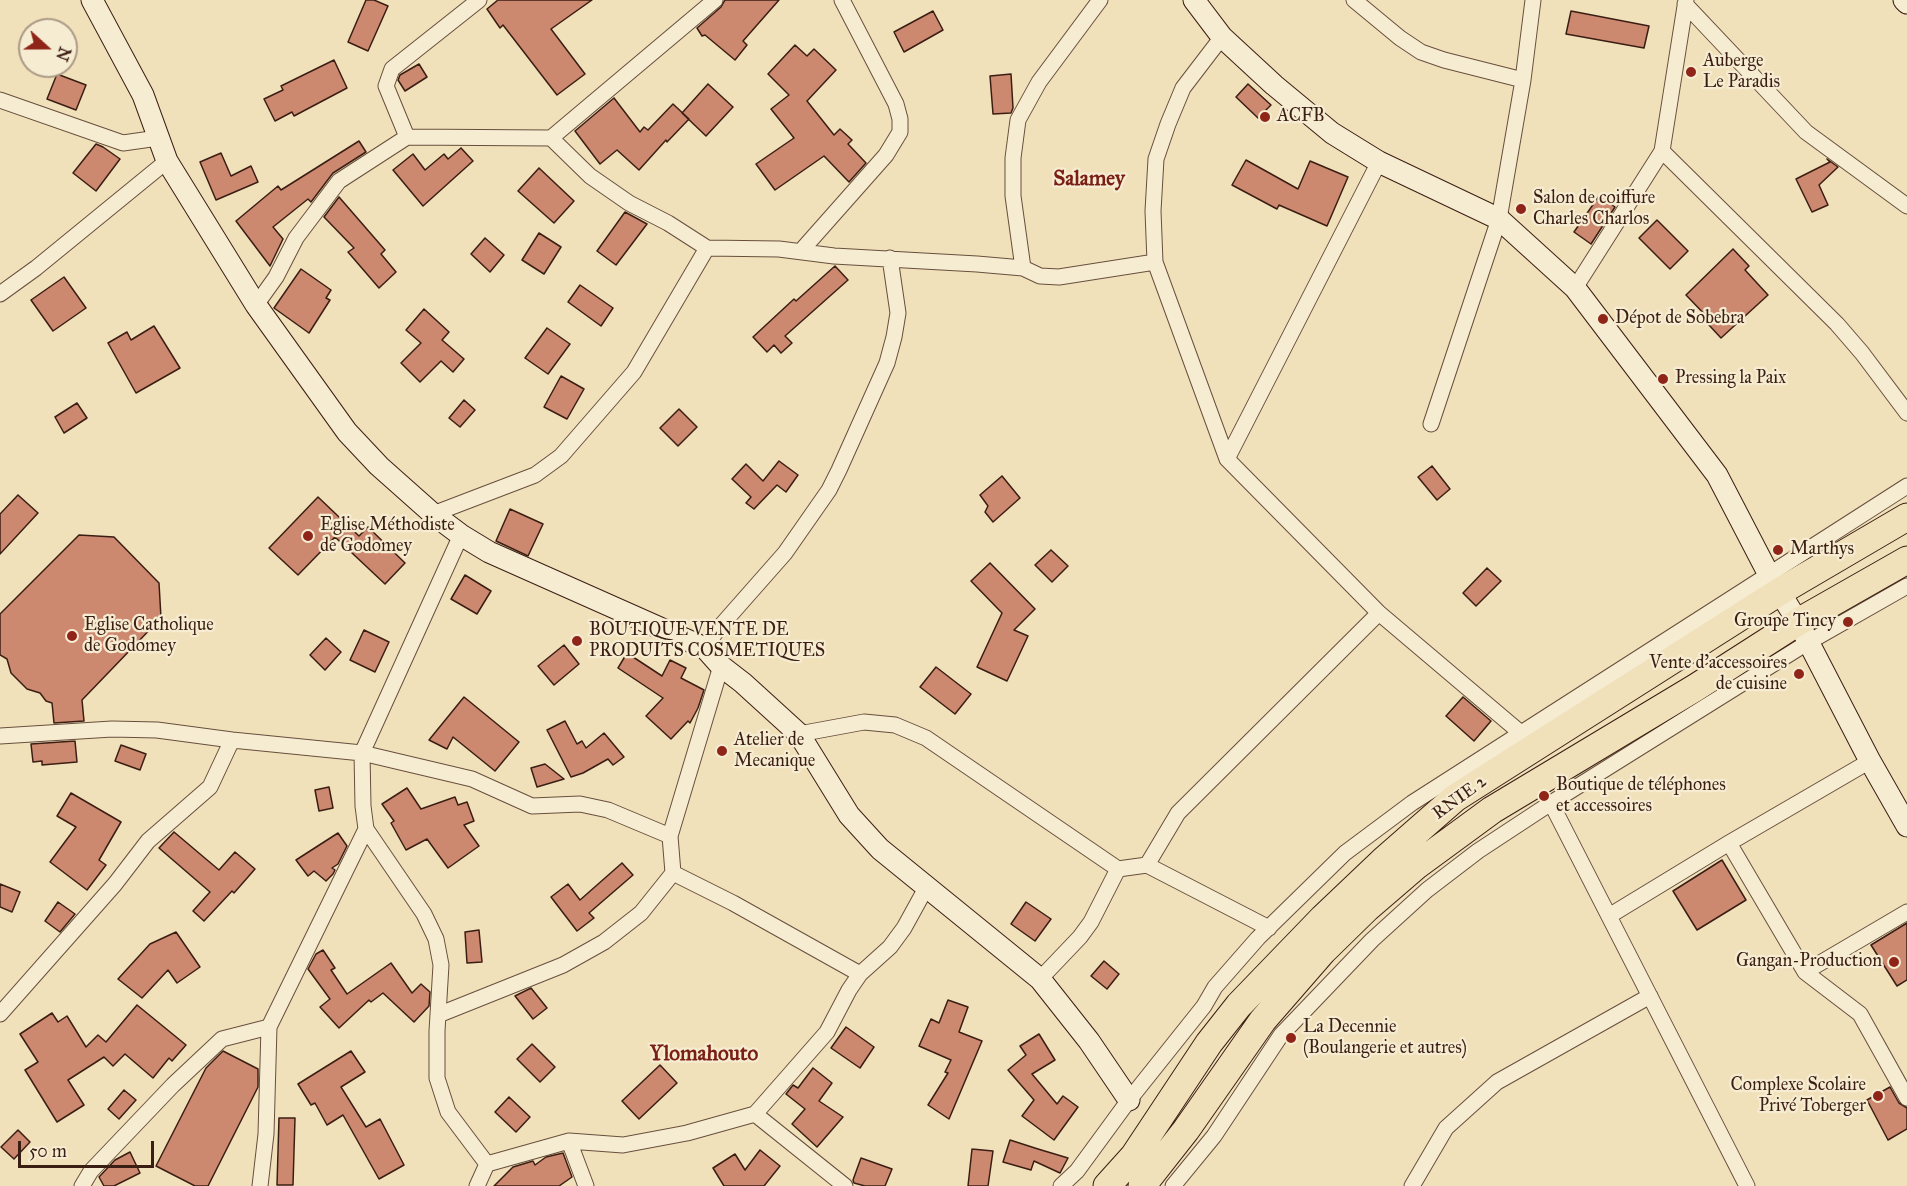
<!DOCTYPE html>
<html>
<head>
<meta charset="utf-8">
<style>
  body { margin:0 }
  #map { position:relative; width:1907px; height:1186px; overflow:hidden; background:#f1e1ba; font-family:"IM FELL Great Primer",serif }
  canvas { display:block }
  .north { position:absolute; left:18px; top:18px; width:60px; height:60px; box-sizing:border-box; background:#f6ecd2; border:2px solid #ab9a86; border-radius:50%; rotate:111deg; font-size:16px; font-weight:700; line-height:24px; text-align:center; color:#3b1e13 }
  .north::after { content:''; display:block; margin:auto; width:21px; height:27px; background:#8f2418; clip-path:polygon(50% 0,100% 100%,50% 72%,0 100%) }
  .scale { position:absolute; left:18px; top:1141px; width:136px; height:27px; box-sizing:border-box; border:3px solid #3b1e13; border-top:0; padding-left:8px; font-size:18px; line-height:21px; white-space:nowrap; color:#3b1e13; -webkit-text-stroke:4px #f6ecd2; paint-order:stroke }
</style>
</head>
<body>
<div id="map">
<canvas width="1907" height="1186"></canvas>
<div class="north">N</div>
<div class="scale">50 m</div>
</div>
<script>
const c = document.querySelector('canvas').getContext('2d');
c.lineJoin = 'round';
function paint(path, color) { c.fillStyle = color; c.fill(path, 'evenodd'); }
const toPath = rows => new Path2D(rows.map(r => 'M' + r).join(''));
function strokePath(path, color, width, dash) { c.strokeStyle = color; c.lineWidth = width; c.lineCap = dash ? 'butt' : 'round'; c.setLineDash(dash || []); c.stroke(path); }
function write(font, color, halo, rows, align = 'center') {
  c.font = font + ' "IM FELL Great Primer",serif'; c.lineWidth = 4.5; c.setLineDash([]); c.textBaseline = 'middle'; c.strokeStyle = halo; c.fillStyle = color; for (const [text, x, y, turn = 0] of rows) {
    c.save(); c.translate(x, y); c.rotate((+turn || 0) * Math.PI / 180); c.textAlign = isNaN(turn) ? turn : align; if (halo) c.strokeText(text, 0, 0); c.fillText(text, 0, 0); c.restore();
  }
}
const building = toPath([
  [366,0,374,0,388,6,368,51,348,42,366,0],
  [498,0,592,0,551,29,585,74,557,95,503,25,500,28,487,9,498,0],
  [725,0,779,0,743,41,747,45,735,60,705,35,702,36,697,28,721,7,725,0],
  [933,11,943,30,904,52,894,32,933,11],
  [1571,11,1649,26,1644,48,1566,34,1571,11],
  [795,45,807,56,814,49,836,70,807,101,834,135,840,129,852,140,848,144,866,163,849,182,824,156,775,190,756,164,794,138,771,109,789,95,768,74,795,45],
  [334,60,347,88,294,116,292,112,275,121,264,99,283,90,281,86,334,60],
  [419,64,427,77,405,91,398,80,400,75,419,64],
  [57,74,86,85,76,110,47,99,57,74],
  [1011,74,1013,108,1011,113,993,114,990,76,1011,74],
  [708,84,733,107,706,136,682,113,708,84],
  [1248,84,1271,105,1258,118,1236,97,1248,84],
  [614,98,640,132,644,127,648,130,673,104,689,119,667,142,666,140,639,170,617,150,600,164,575,131,614,98],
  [359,141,366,152,333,173,311,202,308,199,273,227,283,239,270,266,236,221,278,186,281,190,359,141],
  [96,144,103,147,120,159,96,191,73,173,96,144],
  [461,148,473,161,423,206,393,170,413,154,425,170,444,154,448,159,461,148],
  [221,153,231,176,251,166,258,182,216,200,200,162,221,153],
  [1827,159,1838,167,1819,185,1828,205,1812,212,1796,179,1830,162,1827,159],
  [1246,160,1298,189,1310,161,1348,177,1327,226,1279,205,1277,209,1232,185,1246,160],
  [539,168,574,201,554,223,518,191,539,168],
  [1599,196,1615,207,1591,244,1574,232,1599,196],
  [339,197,385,250,381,254,396,272,379,288,348,252,354,248,324,217,339,197],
  [625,212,647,224,616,265,597,251,625,212],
  [1657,220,1688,251,1670,269,1639,238,1657,220],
  [539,233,561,247,544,274,522,260,539,233],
  [485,238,504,255,490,272,471,254,485,238],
  [1733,249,1749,266,1745,270,1768,295,1721,338,1708,324,1711,321,1686,295,1733,249],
  [835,266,848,280,785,336,792,343,781,353,774,345,767,352,753,337,794,299,796,301,835,266],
  [301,269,331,290,326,298,330,300,309,333,274,308,301,269],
  [64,277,86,308,53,331,31,300,64,277],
  [580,285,613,308,601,326,568,302,580,285],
  [424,309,449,332,442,340,464,359,453,372,441,361,420,382,401,363,421,343,406,330,424,309],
  [154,326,180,368,136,393,108,343,127,332,131,340,154,326],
  [547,328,570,344,548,374,525,358,547,328],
  [561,376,584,389,567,419,544,407,561,376],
  [464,400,475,410,460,427,449,418,464,400],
  [77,403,87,418,64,433,55,417,77,403],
  [679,409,697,427,678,446,660,428,679,409],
  [779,461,798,475,786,492,777,485,754,509,746,503,751,497,732,479,746,464,763,481,779,461],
  [1432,466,1450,489,1437,500,1418,477,1432,466],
  [1002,476,1020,498,993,522,985,512,988,506,980,495,1002,476],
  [18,495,38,513,0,554,0,514,18,495],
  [318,497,359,536,368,527,405,563,385,584,335,537,298,575,269,548,318,497],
  [510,509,543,524,528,556,496,541,510,509],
  [79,535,114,537,159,583,161,618,82,700,84,721,54,723,52,703,46,701,40,693,27,689,11,673,7,659,0,655,0,614,79,535],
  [1051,550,1068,566,1052,582,1035,565,1051,550],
  [990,563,1035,609,1014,630,1028,636,1007,681,977,667,1002,613,971,581,990,563],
  [1487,568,1501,581,1476,606,1463,593,1487,568],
  [465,575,491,591,477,614,451,599,465,575],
  [364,630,389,642,375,672,350,660,364,630],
  [326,638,341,652,325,670,310,655,326,638],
  [564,645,579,664,554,685,538,666,564,645],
  [627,653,662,676,670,660,686,668,681,678,704,690,698,708,690,723,688,721,671,739,646,716,663,698,618,668,627,653],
  [936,667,971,694,955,714,920,687,936,667],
  [464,697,519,742,495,771,453,737,447,749,429,740,464,697],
  [1463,697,1491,721,1474,741,1446,716,1463,697],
  [565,721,577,744,582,741,586,748,604,733,624,757,613,765,608,759,583,773,571,777,547,730,565,721],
  [75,741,77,762,42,765,42,761,33,762,31,744,75,741],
  [121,745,146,754,140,770,115,761,121,745],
  [545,764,564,779,537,787,531,768,545,764],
  [329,787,333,808,319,811,315,790,329,787],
  [407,788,421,809,455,797,458,805,467,802,474,821,464,825,479,846,448,868,427,839,406,850,391,823,394,821,382,804,407,788],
  [71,793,121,822,99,860,106,865,87,890,50,862,76,827,57,816,71,793],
  [174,832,219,870,235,852,255,869,234,893,232,891,204,921,193,911,210,892,159,848,174,832],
  [338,833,347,846,338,864,332,868,335,870,333,874,326,881,314,871,308,876,296,860,338,833],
  [1722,860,1746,900,1697,930,1673,891,1722,860],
  [622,863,633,875,589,913,594,918,577,931,551,897,568,884,580,900,622,863],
  [0,884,20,892,12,912,0,907,0,884],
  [58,902,75,914,60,932,45,921,58,902],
  [1026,902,1051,919,1035,941,1011,924,1026,902],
  [1907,923,1907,980,1897,986,1871,945,1907,923],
  [479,930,482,962,467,963,465,932,479,930],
  [176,932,200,967,177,983,168,970,142,998,118,979,150,944,176,932],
  [323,950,335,968,331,970,347,994,391,963,412,993,421,984,430,992,429,1006,414,1022,383,993,371,1002,369,1000,339,1028,320,1007,330,999,308,969,316,954,323,950],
  [1104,961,1119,974,1107,989,1091,976,1104,961],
  [531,988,547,1008,533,1019,515,996,531,988],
  [948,1000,968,1007,959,1032,982,1041,949,1119,928,1105,948,1073,945,1072,951,1060,919,1046,931,1019,939,1023,948,1000],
  [137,1005,186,1045,172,1061,169,1058,153,1078,125,1054,113,1066,104,1057,68,1080,84,1105,57,1122,25,1070,38,1062,20,1034,52,1013,58,1022,67,1016,86,1047,98,1035,106,1042,137,1005],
  [846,1027,874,1047,860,1068,831,1048,846,1027],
  [1039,1034,1055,1060,1032,1074,1057,1104,1063,1096,1078,1107,1054,1140,1022,1116,1034,1100,1008,1070,1026,1055,1020,1046,1039,1034],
  [532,1044,555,1067,540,1082,517,1059,532,1044],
  [223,1051,258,1069,258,1087,208,1186,195,1186,156,1166,206,1068,223,1051],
  [351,1051,365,1072,341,1087,366,1127,380,1119,404,1165,379,1179,343,1115,327,1125,315,1103,311,1105,298,1084,351,1051],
  [660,1065,677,1083,639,1119,622,1101,660,1065],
  [813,1068,832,1083,819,1101,843,1117,817,1147,792,1124,805,1109,786,1094,793,1085,798,1088,813,1068],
  [1890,1087,1899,1103,1907,1108,1907,1129,1888,1140,1867,1100,1890,1087],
  [124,1090,136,1100,119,1119,108,1109,124,1090],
  [509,1097,530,1117,516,1132,495,1112,509,1097],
  [279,1118,295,1118,293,1185,277,1185,279,1118],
  [18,1130,30,1142,14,1159,1,1147,18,1130],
  [1010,1140,1038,1149,1068,1158,1060,1173,1034,1161,1031,1170,1003,1162,1010,1140],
  [972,1149,993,1151,988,1186,968,1186,972,1149],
  [760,1150,780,1166,764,1186,724,1186,713,1168,735,1154,745,1170,760,1150],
  [130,1152,140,1173,114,1186,104,1186,99,1177,115,1160,130,1152],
  [563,1153,572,1177,559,1186,494,1186,513,1167,533,1161,535,1165,546,1157,563,1153],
  [861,1158,892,1169,885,1186,865,1186,854,1183,853,1180,861,1158]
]);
const street = toPath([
  [1354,0,1400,38,1421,52,1444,60,1523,80],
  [1685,4,1806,132,1907,206],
  [1222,37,1183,88,1168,124,1156,159,1153,211,1155,262,1227,459,1379,613,1522,734],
  [0,100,123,143,158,138],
  [407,137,386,86,392,69,479,0],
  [551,138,590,176,629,203,668,223,707,248,779,249,834,256,977,264,1023,268,1040,276,1059,277,1155,262],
  [1662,151,1837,324,1862,353,1907,413],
  [801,251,886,155,900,132,900,119,896,104,842,0],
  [1023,268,1013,196,1013,158,1018,120,1039,82,1100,0],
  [1575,288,1662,151,1686,0],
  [0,294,36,268,167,161],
  [256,305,276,277,296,238,339,181,407,137,551,138,715,0],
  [1431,424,1499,219,1523,80,1533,0],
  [1227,459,1379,162],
  [433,514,535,475,561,456,634,372,707,248],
  [705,648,718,629,785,553,829,490,839,470,887,363,894,337,898,313,890,258],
  [799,734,864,722,895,725,926,738,1118,869],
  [0,736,112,729,157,730,232,740],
  [1551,803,1747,1186],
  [366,829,424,914,436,939,441,965,437,1031,437,1078,448,1112,487,1164],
  [1729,843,1805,972,1860,1014,1907,1098],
  [1147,865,1269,928],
  [673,873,733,903,860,974],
  [1609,916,1729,843,1870,761],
  [1805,972,1907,912],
  [1040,979,1080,937,1091,922,1118,869,1147,865,1178,813,1379,613],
  [0,1014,115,884,148,841,210,787,232,740,362,753,472,779,532,806,580,804,608,810,670,836],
  [438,1015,563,965,604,942,641,913,673,873,670,836,721,666],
  [755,1114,845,1186],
  [569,1141,586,1186],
  [82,1186,91,1171,173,1085,222,1039,269,1027],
  [260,1186,266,1134,269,1027,366,829,363,806,362,753,461,535],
  [477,1186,487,1164,569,1141,623,1145,687,1133,755,1114,827,1032,849,990,860,974,890,947,904,928,926,888],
  [1061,1186,1077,1171,1129,1100,1204,1006,1215,987,1258,938,1345,853,1412,803,1907,486],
  [1173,1186,1214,1136,1281,1035,1372,940,1427,890,1478,851,1551,803,1807,643,1907,586],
  [1412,1186,1446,1128,1497,1082,1650,996]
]);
const secondary = toPath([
  [92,0,143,95,167,161,256,305,347,432,379,466,433,514,461,535,489,552,705,648,721,666,743,683,799,734,849,815,880,849,1040,979,1089,1041,1129,1100],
  [1194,0,1222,37,1274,85,1332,133,1379,162,1499,219,1575,288,1717,475,1768,573,1798,622,1870,761,1907,826],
  [1904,0,1907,3]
]);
const highway = toPath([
  [1107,1186,1134,1156,1209,1043,1239,1005,1323,918,1383,861,1455,798,1779,592,1907,517],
  [1142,1186,1186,1130,1263,1020,1323,951,1367,908,1417,865,1492,810,1695,688,1798,622,1907,560]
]);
const markers = [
  [1691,72,6,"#8f2418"],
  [1265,117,6,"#8f2418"],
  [1521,209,6,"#8f2418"],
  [1603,319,6,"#8f2418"],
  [1663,379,6,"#8f2418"],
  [308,536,6,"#8f2418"],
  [1778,550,6,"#8f2418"],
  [1848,622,6,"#8f2418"],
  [72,636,6,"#8f2418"],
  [577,641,6,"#8f2418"],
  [1799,674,6,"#8f2418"],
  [722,751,6,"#8f2418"],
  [1544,796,6,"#8f2418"],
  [1894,962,6,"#8f2418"],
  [1291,1038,6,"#8f2418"],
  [1878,1096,6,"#8f2418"]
];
const poiNames = [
  ["Auberge",1703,62],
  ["Le Paradis",1703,83],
  ["ACFB",1277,117],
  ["Salon de coiffure",1533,199],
  ["Charles Charlos",1533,220],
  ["Dépot de Sobebra",1615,319],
  ["Pressing la Paix",1675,379],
  ["Eglise Méthodiste",320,526],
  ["de Godomey",320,547],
  ["Marthys",1790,550],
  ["Groupe Tincy",1836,622,"right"],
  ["Eglise Catholique",84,626],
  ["de Godomey",84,647],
  ["BOUTIQUE VENTE DE",589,631],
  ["PRODUITS COSMETIQUES",589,652],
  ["Vente d'accessoires",1787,664,"right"],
  ["de cuisine",1787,685,"right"],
  ["Atelier de",734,741],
  ["Mecanique",734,762],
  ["Boutique de téléphones",1556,786],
  ["et accessoires",1556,807],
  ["Gangan-Production",1882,962,"right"],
  ["La Decennie",1303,1028],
  ["(Boulangerie et autres)",1303,1049],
  ["Complexe Scolaire",1866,1086,"right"],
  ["Privé Toberger",1866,1107,"right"]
];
const streetNames = [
  ["RNIE 2",1460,798,-36]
];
const quarterNames = [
  ["Salamey",1089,180],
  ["Ylomahouto",704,1055]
];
paint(building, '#cd8870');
strokePath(building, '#3b1e13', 1.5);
strokePath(street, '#684f3d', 17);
strokePath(secondary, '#3b1e13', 23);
strokePath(highway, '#3b1e13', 29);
strokePath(street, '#f6ecd2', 15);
strokePath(secondary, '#f6ecd2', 21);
strokePath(highway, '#f1e1ba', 27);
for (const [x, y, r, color] of markers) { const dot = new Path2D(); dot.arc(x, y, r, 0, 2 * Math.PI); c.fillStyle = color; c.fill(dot); strokePath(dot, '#f6ecd2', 2); }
write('18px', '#3b1e13', '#f6ecd2', poiNames, 'left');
write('18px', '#3b1e13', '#f6ecd2', streetNames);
write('bold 21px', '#7a1f14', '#f6ecd2', quarterNames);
</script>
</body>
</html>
